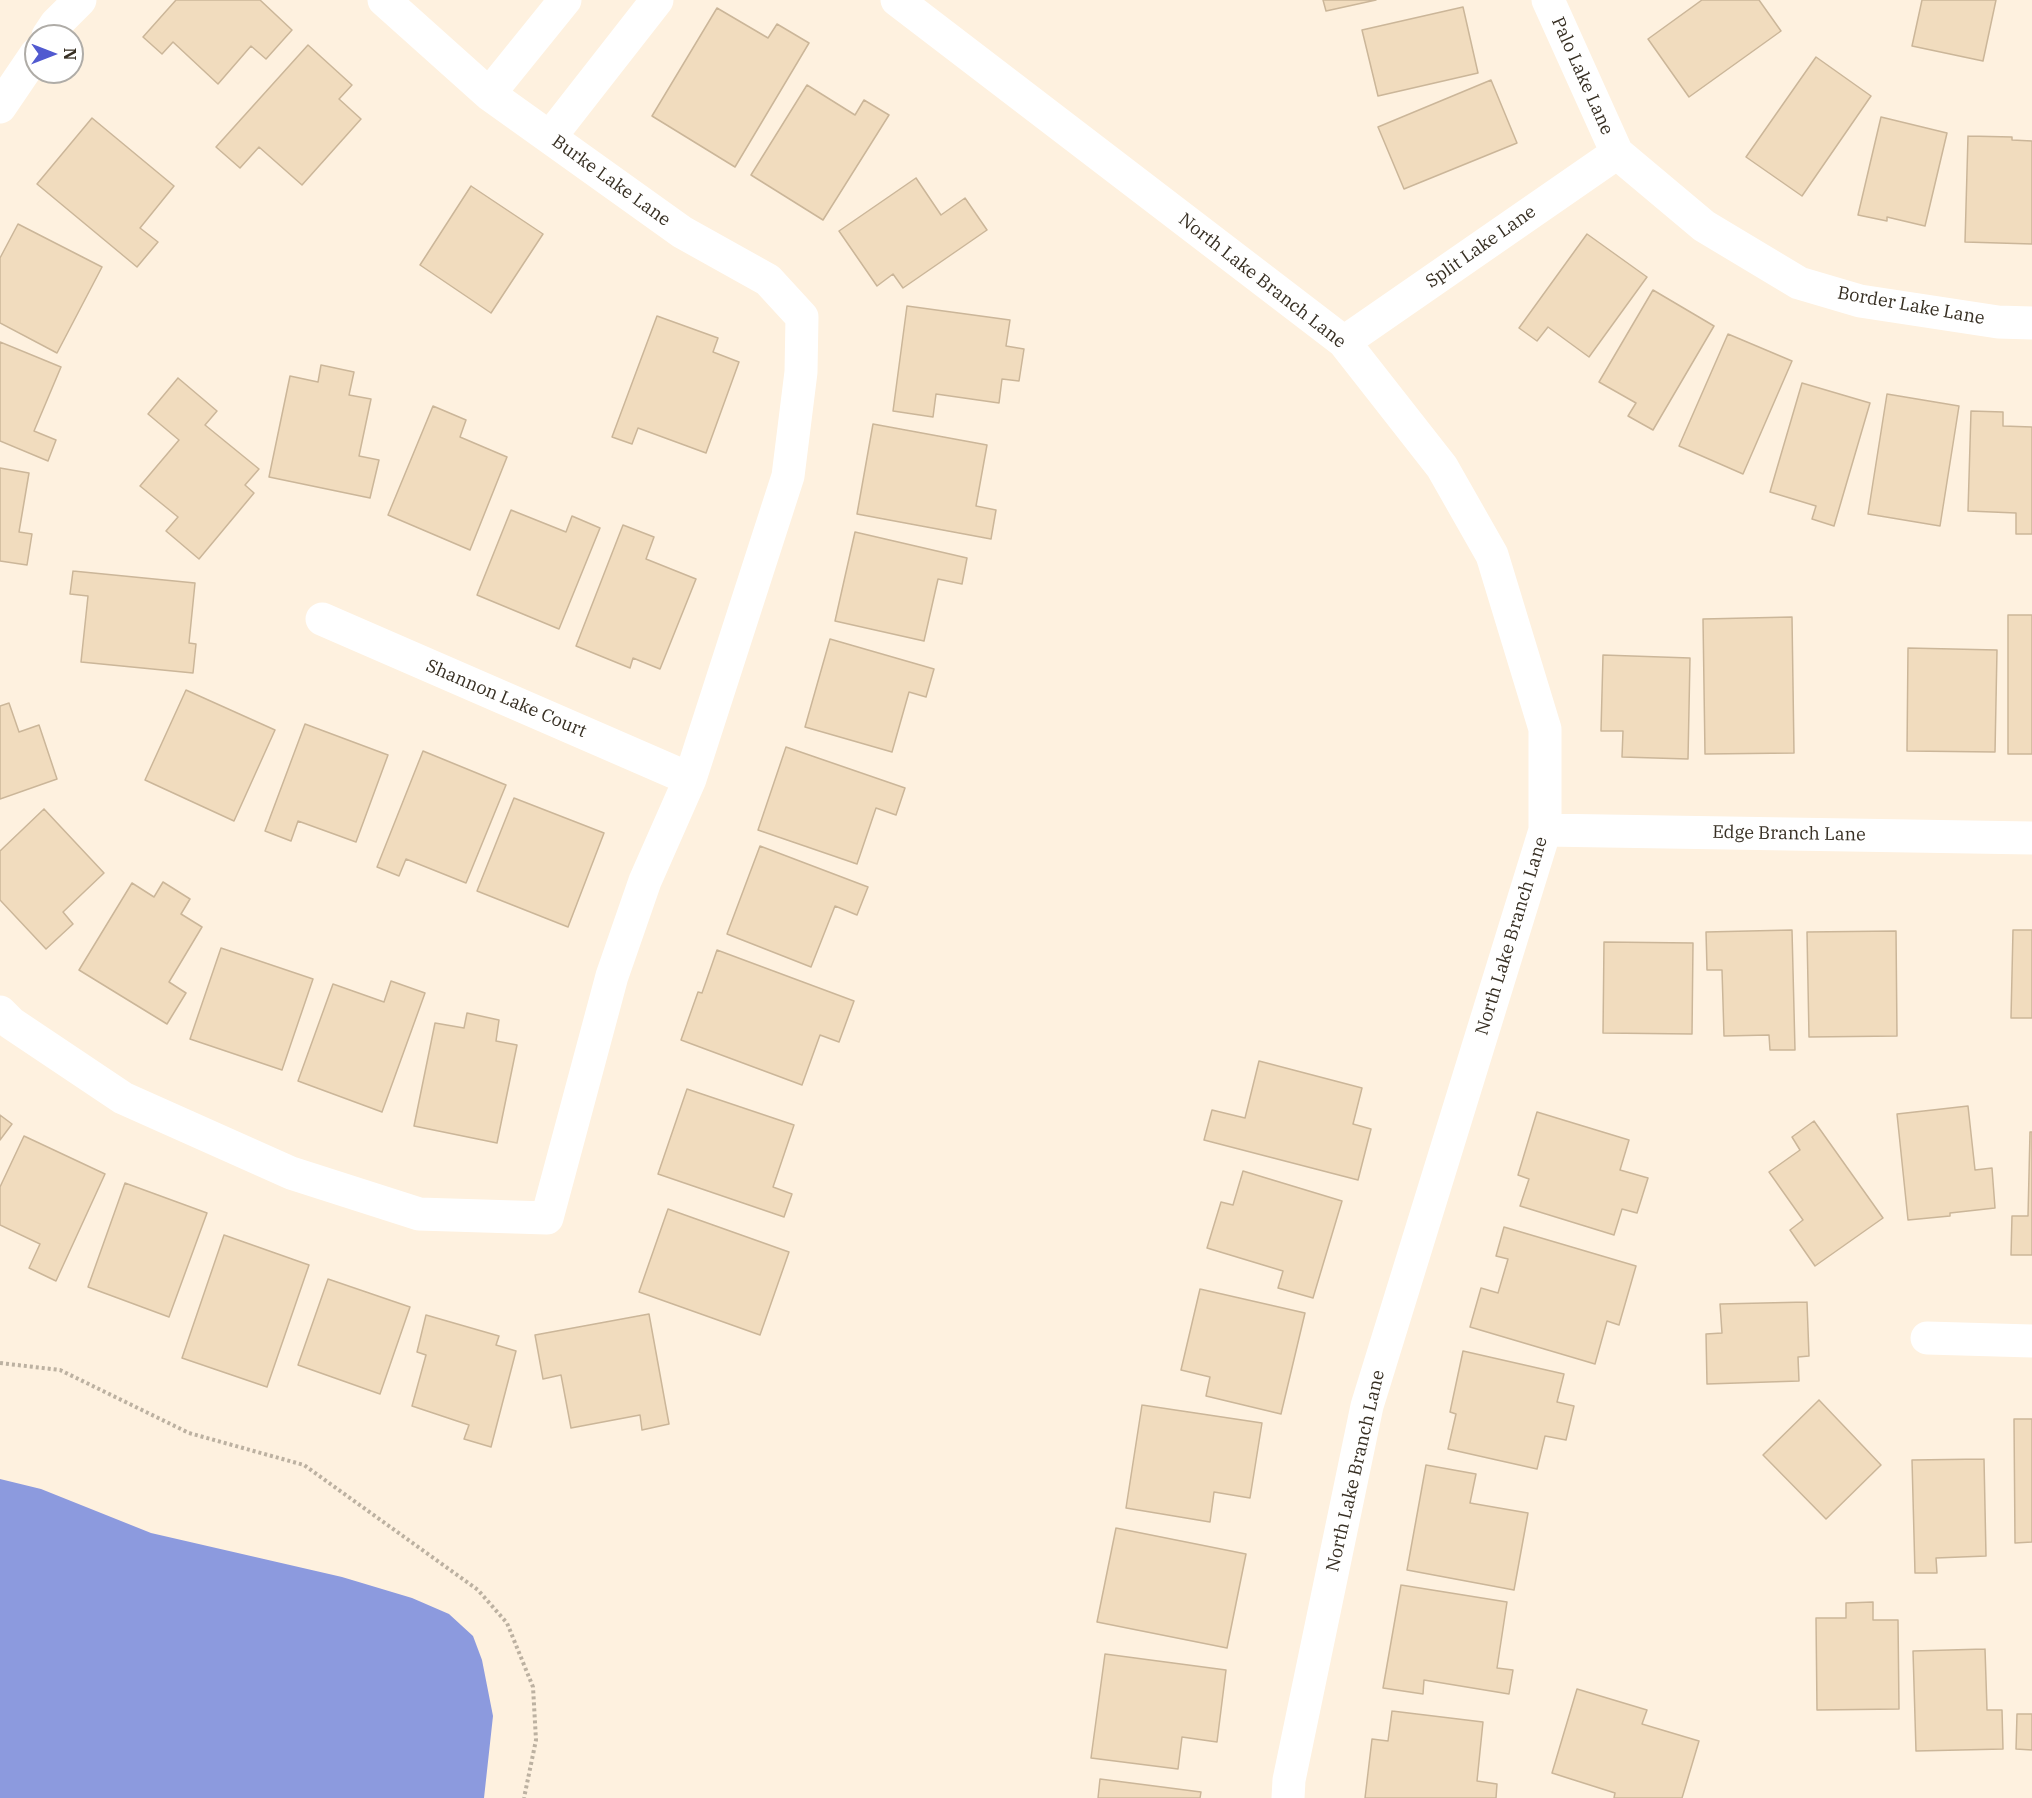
<!DOCTYPE html>
<html>
<head>
<meta charset="utf-8">
<style>
  body { margin:0 }
  #map { position:relative; width:2032px; height:1798px; overflow:hidden; background:#fef1df; font-family:"IBM Plex Serif",serif }
  canvas { display:block }
  .north { position:absolute; left:24px; top:24px; width:60px; height:60px; box-sizing:border-box; background:#fff; border:2px solid #afaca7; border-radius:50%; rotate:90deg; font-size:16px; font-weight:700; line-height:24px; text-align:center; color:#372f23 }
  .north::after { content:''; display:block; margin:auto; width:21px; height:27px; background:#515ad0; clip-path:polygon(50% 0,100% 100%,50% 72%,0 100%) }
</style>
</head>
<body>
<div id="map">
<canvas width="2032" height="1798"></canvas>
<div class="north">N</div>
</div>
<script>
const c = document.querySelector('canvas').getContext('2d');
c.lineJoin = 'round';
function paint(path, color) { c.fillStyle = color; c.fill(path, 'evenodd'); }
const toPath = rows => new Path2D(rows.map(r => 'M' + r).join(''));
function strokePath(path, color, width, dash) { c.strokeStyle = color; c.lineWidth = width; c.lineCap = dash ? 'butt' : 'round'; c.setLineDash(dash || []); c.stroke(path); }
function write(font, color, halo, rows, align = 'center') {
  c.font = font + ' "IBM Plex Serif",serif'; c.lineWidth = 6; c.setLineDash([]); c.textBaseline = 'middle'; c.strokeStyle = halo; c.fillStyle = color; for (const [text, x, y, turn = 0] of rows) {
    c.save(); c.translate(x, y); c.rotate((+turn || 0) * Math.PI / 180); c.textAlign = isNaN(turn) ? turn : align; if (halo) c.strokeText(text, 0, 0); c.fillText(text, 0, 0); c.restore();
  }
}
const water = toPath([
  [0,1479,41,1489,151,1533,342,1577,412,1598,449,1614,473,1636,482,1660,493,1716,484,1798,0,1798]
]);
const building = toPath([
  [176,0,260,0,292,30,266,59,251,46,218,84,173,42,162,54,143,37,176,0],
  [1323,0,1376,0,1326,11,1323,0],
  [1702,0,1759,0,1781,31,1689,97,1648,39,1702,0],
  [1922,0,1996,0,1983,61,1912,46,1922,0],
  [1463,7,1478,73,1378,96,1362,30,1463,7],
  [717,8,768,38,777,24,809,43,735,167,652,116,717,8],
  [308,45,352,85,339,99,361,119,302,185,259,147,240,168,216,147,308,45],
  [1816,57,1871,96,1802,196,1746,157,1816,57],
  [1491,80,1517,143,1404,189,1378,127,1491,80],
  [807,85,855,115,864,100,889,115,823,220,751,175,807,85],
  [1881,117,1947,133,1925,226,1887,217,1887,221,1858,215,1881,117],
  [92,118,174,186,140,228,158,242,137,267,37,184,92,118],
  [1968,136,2012,137,2012,140,2032,141,2032,244,1965,242,1968,136],
  [916,178,941,215,965,198,987,230,903,288,893,274,877,286,839,231,916,178],
  [471,186,543,234,491,313,420,265,471,186],
  [18,224,102,267,57,353,0,323,0,258,18,224],
  [1587,234,1647,277,1589,357,1548,327,1537,341,1519,328,1587,234],
  [1653,290,1714,326,1653,430,1628,416,1636,403,1599,382,1653,290],
  [907,306,1010,320,1006,346,1024,349,1019,381,1002,379,999,403,936,394,933,417,893,411,907,306],
  [657,316,718,338,713,352,739,362,706,453,638,428,632,444,612,437,657,316],
  [1728,334,1792,361,1743,474,1679,446,1728,334],
  [0,342,61,367,34,431,56,440,48,461,0,441,0,342],
  [321,365,354,372,349,395,371,399,359,456,379,460,370,498,269,477,290,376,318,382,321,365],
  [178,378,217,411,205,425,259,469,245,485,254,493,199,559,166,531,178,517,140,486,179,440,148,414,178,378],
  [1802,383,1870,403,1834,526,1812,519,1816,506,1770,492,1802,383],
  [1887,394,1959,406,1940,526,1868,514,1887,394],
  [433,406,466,420,460,437,507,457,470,550,388,515,433,406],
  [1971,411,2003,412,2003,426,2032,427,2032,534,2016,534,2016,513,1968,511,1971,411],
  [873,424,987,445,976,506,996,510,991,539,857,514,873,424],
  [0,468,29,473,19,532,32,534,27,565,0,561,0,468],
  [511,510,566,532,572,516,600,528,559,629,477,595,511,510],
  [623,525,654,537,646,559,696,579,660,669,633,658,630,668,576,646,623,525],
  [855,532,967,558,962,584,938,579,924,641,835,621,855,532],
  [73,571,195,583,189,643,196,644,193,673,81,662,88,596,70,594,73,571],
  [2008,615,2032,615,2032,754,2008,754,2008,615],
  [1792,617,1794,753,1705,754,1703,619,1792,617],
  [830,639,934,669,926,697,909,692,892,752,805,727,830,639],
  [1908,648,1997,650,1995,752,1907,751,1908,648],
  [1603,655,1690,658,1688,759,1622,757,1623,731,1601,731,1603,655],
  [186,690,275,730,234,821,145,780,186,690],
  [9,703,19,732,39,725,57,779,0,799,0,706,9,703],
  [305,724,388,755,356,842,298,821,291,841,265,831,305,724],
  [786,747,905,788,896,815,876,808,857,864,758,830,786,747],
  [423,751,506,785,466,883,406,859,399,876,377,867,423,751],
  [514,798,604,833,568,927,477,891,514,798],
  [44,809,104,873,63,912,73,924,46,949,0,900,0,851,44,809],
  [760,846,868,887,857,915,835,906,811,967,727,934,760,846],
  [163,882,190,899,181,914,202,927,169,982,186,993,167,1024,79,970,132,883,154,897,163,882],
  [1792,930,1795,1050,1770,1050,1769,1035,1724,1036,1722,970,1707,970,1706,932,1792,930],
  [2013,930,2032,930,2032,1018,2011,1018,2013,930],
  [1896,931,1897,1036,1809,1037,1807,932,1896,931],
  [1604,942,1693,943,1692,1034,1603,1033,1604,942],
  [221,948,313,979,282,1070,190,1039,221,948],
  [717,950,854,1001,839,1042,820,1035,802,1085,681,1040,698,992,702,993,717,950],
  [391,981,425,993,382,1112,298,1081,333,984,384,1002,391,981],
  [467,1013,499,1020,496,1041,517,1045,497,1143,414,1126,435,1023,464,1028,467,1013],
  [1259,1061,1362,1088,1353,1124,1371,1129,1358,1180,1204,1140,1212,1110,1245,1118,1259,1061],
  [687,1089,794,1125,773,1187,792,1194,784,1217,658,1174,687,1089],
  [1968,1106,1975,1170,1992,1168,1995,1208,1950,1213,1950,1216,1908,1220,1897,1114,1968,1106],
  [1537,1112,1629,1140,1620,1170,1648,1178,1637,1213,1622,1209,1614,1235,1520,1206,1529,1179,1518,1175,1537,1112],
  [0,1115,12,1124,0,1140,0,1115],
  [1814,1121,1883,1218,1815,1266,1790,1230,1803,1220,1769,1172,1800,1150,1792,1137,1814,1121],
  [2030,1132,2032,1132,2032,1255,2011,1255,2012,1216,2028,1216,2030,1132],
  [24,1136,105,1174,56,1281,29,1268,40,1244,0,1225,0,1187,24,1136],
  [1243,1171,1342,1201,1313,1298,1278,1288,1283,1271,1207,1248,1221,1202,1233,1205,1243,1171],
  [125,1183,207,1213,169,1317,88,1287,125,1183],
  [668,1209,789,1252,760,1335,639,1292,668,1209],
  [1504,1227,1636,1266,1619,1325,1607,1321,1595,1364,1470,1327,1481,1288,1498,1293,1508,1259,1496,1256,1504,1227],
  [224,1235,309,1265,267,1387,182,1358,224,1235],
  [328,1279,410,1307,380,1394,298,1365,328,1279],
  [1200,1289,1305,1313,1281,1414,1206,1396,1210,1377,1181,1370,1200,1289],
  [1807,1302,1809,1356,1798,1357,1799,1381,1707,1384,1706,1334,1722,1333,1720,1304,1807,1302],
  [649,1314,669,1424,642,1430,640,1415,571,1428,561,1375,543,1379,535,1335,649,1314],
  [426,1315,499,1336,496,1345,516,1351,491,1447,464,1439,469,1425,412,1406,426,1355,417,1352,426,1315],
  [1463,1351,1564,1374,1557,1402,1574,1406,1566,1440,1545,1436,1537,1469,1448,1449,1456,1414,1450,1412,1463,1351],
  [1819,1400,1881,1465,1826,1519,1763,1455,1819,1400],
  [1142,1405,1262,1423,1250,1498,1214,1492,1210,1522,1126,1508,1142,1405],
  [2014,1419,2032,1419,2032,1542,2015,1543,2014,1419],
  [1984,1459,1986,1556,1936,1558,1937,1573,1915,1573,1912,1460,1984,1459],
  [1426,1465,1476,1474,1470,1503,1528,1513,1514,1590,1407,1570,1426,1465],
  [1116,1528,1246,1554,1227,1648,1097,1622,1116,1528],
  [1401,1585,1507,1602,1497,1668,1513,1670,1509,1694,1424,1680,1423,1694,1383,1688,1401,1585],
  [1873,1602,1873,1620,1898,1620,1899,1709,1817,1710,1816,1618,1846,1618,1846,1603,1873,1602],
  [1985,1649,1987,1710,2002,1710,2003,1749,1916,1751,1913,1651,1985,1649],
  [1105,1654,1226,1670,1217,1742,1182,1737,1178,1769,1091,1758,1105,1654],
  [1577,1689,1647,1710,1642,1724,1699,1741,1682,1798,1614,1798,1615,1793,1552,1773,1577,1689],
  [1392,1711,1483,1722,1477,1781,1497,1784,1496,1798,1365,1798,1372,1739,1388,1741,1392,1711],
  [2017,1714,2032,1714,2032,1750,2016,1749,2017,1714],
  [1100,1779,1201,1792,1200,1798,1098,1798,1100,1779]
]);
const path = toPath([
  [0,1363,60,1370,189,1433,304,1465,478,1590,507,1623,533,1687,536,1740,524,1798]
]);
const minor = toPath([
  [897,0,1344,342,1442,467,1492,555,1545,729,1545,830,1367,1406,1289,1780,1288,1798],
  [1548,0,1617,153,1704,226,1799,283,1860,301,1998,322,2032,323],
  [48,36,56,24,80,0],
  [489,94,565,0],
  [0,107,36,54],
  [550,137,657,0],
  [1344,342,1617,153],
  [322,619,690,779],
  [1545,830,2032,838],
  [0,1012,11,1023,123,1098,291,1173,419,1214,547,1218,612,976,645,881,690,779,788,476,801,372,802,317,768,280,682,232,489,94,384,0],
  [1927,1338,2032,1341]
]);
const streetNames = [
  ["Palo Lake Lane",1582,76,66],
  ["Burke Lake Lane",611,181,36],
  ["Split Lake Lane",1481,247,-35],
  ["North Lake Branch Lane",1262,281,38],
  ["Border Lake Lane",1911,306,10],
  ["Shannon Lake Court",506,699,23],
  ["Edge Branch Lane",1789,834,1],
  ["North Lake Branch Lane",1512,936,-73],
  ["North Lake Branch Lane",1356,1471,-77]
];
paint(water, '#8c9ade');
paint(building, '#f1dcbe');
strokePath(building, '#cbb699', 1.5);
strokePath(path, '#bcb1a1', 4, [3, 3]);
strokePath(minor, '#fff', 33);
write('18px', '#372f23', '#fff', streetNames);
</script>
</body>
</html>
